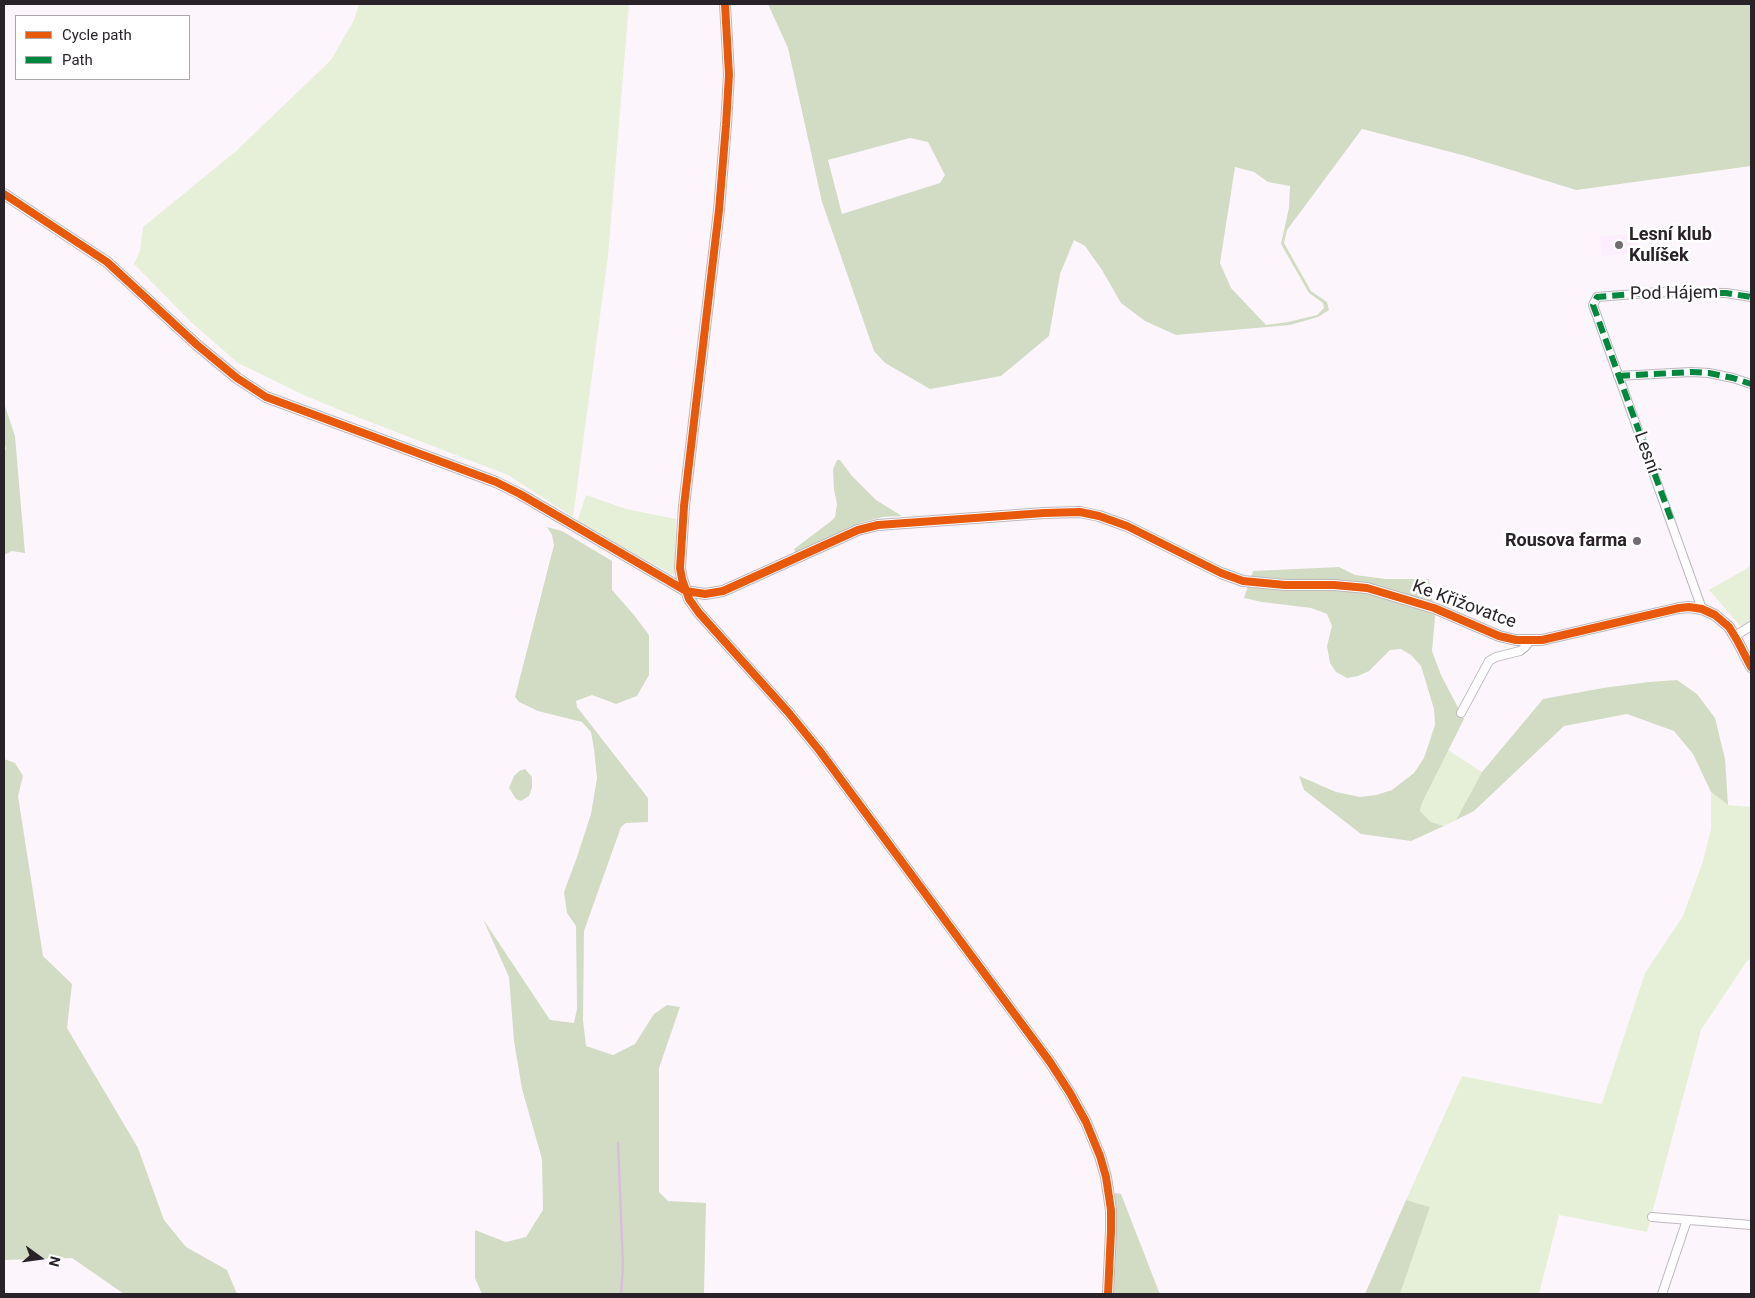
<!DOCTYPE html>
<html>
<head>
<meta charset="utf-8">
<style>
  body { margin:0 }
  #map { position:relative; width:1755px; height:1298px; overflow:hidden; background:#fcf6fc; font-family:Roboto,sans-serif }
  canvas { display:block }
  .frame { position:absolute; inset:0; border:5px solid #292329; pointer-events:none }
  .legend { position:absolute; left:15px; top:15px; width:175px; height:65px; box-sizing:border-box; background:#fff; border:1px solid #a9a7a9; margin:0; padding:6px 9px; list-style:none; font-size:15px; color:#292329 }
  .legend li { display:flex; align-items:center; gap:10px; height:25px }
  .legend b { width:25px; border:1px solid #a9a7a9 }
  .north { position:absolute; left:15px; top:1233px; width:50px; height:50px; -webkit-text-stroke:4px #fff; paint-order:stroke; rotate:104deg; font-size:14px; font-weight:700; line-height:20px; text-align:center; color:#292329 }
  .north::after { content:''; display:block; margin:auto; width:18px; height:22px; background:#292329; clip-path:polygon(50% 0,100% 100%,50% 72%,0 100%) }
</style>
</head>
<body>
<div id="map">
<canvas width="1755" height="1298"></canvas>
<div class="frame"></div>
<ul class="legend">
<li><b style="height:6px;background:#e8590c"></b>Cycle path</li>
<li><b style="height:6px;background:#00873e"></b>Path</li>
</ul>
<div class="north">N</div>
</div>
<script>
const c = document.querySelector('canvas').getContext('2d');
c.lineJoin = 'round';
function paint(path, color) { c.fillStyle = color; c.fill(path, 'evenodd'); }
const toPath = rows => new Path2D(rows.map(r => 'M' + r).join(''));
function strokePath(path, color, width, dash) { c.strokeStyle = color; c.lineWidth = width; c.lineCap = dash ? 'butt' : 'round'; c.setLineDash(dash || []); c.stroke(path); }
function write(font, color, halo, rows, align = 'center') {
  c.font = font + ' Roboto,sans-serif'; c.lineWidth = 5; c.setLineDash([]); c.textBaseline = 'middle'; c.strokeStyle = halo; c.fillStyle = color; for (const [text, x, y, turn = 0] of rows) {
    c.save(); c.translate(x, y); c.rotate((+turn || 0) * Math.PI / 180); c.textAlign = isNaN(turn) ? turn : align; if (halo) c.strokeText(text, 0, 0); c.fillText(text, 0, 0); c.restore();
  }
}
const built = toPath([
  [1637,234,1638,253,1601,256,1600,236]
]);
const green = toPath([
  [359,4,629,4,608,256,573,517,508,475,357,417,306,396,238,363,192,323,134,264,140,251,143,227,235,152,331,60,354,20],
  [586,495,626,509,676,519,675,576,577,522],
  [1751,566,1751,623,1742,628,1709,590],
  [1448,750,1482,772,1456,820,1444,826,1431,822,1420,811,1422,803],
  [1711,792,1728,805,1751,807,1751,958,1747,961,1701,1030,1647,1232,1559,1215,1539,1294,1400,1294,1430,1207,1406,1200,1462,1076,1601,1104,1602,1103,1645,973,1683,916,1703,861,1711,829]
]);
const forest = toPath([
  [768,4,1751,4,1751,166,1576,190,1466,156,1362,129,1287,230,1284,243,1311,291,1327,302,1329,310,1318,317,1290,325,1176,335,1145,321,1121,303,1102,270,1085,246,1074,240,1060,274,1049,336,1001,376,930,389,885,363,874,351,822,202,788,48],
  [910,138,928,142,945,175,940,183,842,214,828,160],
  [1235,167,1254,172,1268,182,1290,186,1289,208,1281,244,1309,293,1323,303,1324,308,1317,315,1288,322,1266,325,1231,288,1220,263],
  [4,403,15,436,25,553,12,551,4,555,4,451,6,449,4,440],
  [837,460,840,460,852,476,876,500,902,516,883,517,860,523,826,541,796,554,794,549,830,522,835,517,837,504,834,490,833,469],
  [547,527,562,531,612,561,612,590,634,615,649,635,649,675,637,696,616,704,592,695,576,701,577,707,648,798,648,822,626,823,621,827,584,931,583,1020,586,1046,613,1055,635,1044,654,1014,667,1005,680,1007,659,1068,659,1192,668,1201,706,1203,704,1294,482,1294,475,1278,475,1230,506,1242,526,1237,543,1210,542,1159,522,1089,514,1041,509,977,483,919,550,1020,574,1023,577,1009,576,926,567,913,564,892,577,857,591,814,597,778,594,749,591,732,582,722,538,711,519,702,515,697,554,545,552,535],
  [1339,567,1355,575,1386,579,1429,579,1435,617,1432,651,1441,675,1464,719,1422,803,1420,811,1431,822,1444,826,1411,841,1361,834,1304,790,1299,776,1336,792,1360,797,1376,795,1392,790,1414,773,1424,758,1435,725,1434,709,1421,666,1411,655,1401,649,1390,650,1369,671,1358,676,1347,678,1336,672,1330,663,1327,646,1332,626,1327,614,1311,608,1262,602,1244,598,1253,571],
  [1677,680,1697,694,1715,718,1725,759,1728,805,1711,792,1693,754,1674,731,1627,714,1564,726,1474,811,1456,820,1482,772,1543,699,1603,688,1649,682],
  [4,759,15,763,23,776,18,796,43,956,72,984,67,1028,138,1148,164,1220,186,1247,227,1270,237,1294,124,1294,72,1258,4,1260],
  [525,769,532,777,532,788,529,796,521,801,516,799,509,788,514,776,519,771],
  [1115,1193,1121,1194,1159,1292,1161,1294,1112,1294,1116,1248],
  [1406,1200,1430,1207,1400,1294,1365,1294]
]);
const stream = toPath([
  [618,1143,623,1265,621,1294]
]);
const street = toPath([
  [1618,376,1691,372,1709,373,1733,378,1751,384],
  [1702,609,1593,305,1597,297,1660,292,1726,293,1751,297],
  [1735,636,1751,626],
  [1461,713,1489,661,1496,657,1520,651,1525,647,1530,641],
  [1652,1217,1751,1225],
  [1662,1294,1687,1220]
]);
const secondary = toPath([
  [725,4,729,75,726,125,719,210,684,506,680,568,682,579,689,599,699,613,788,712,819,750,1050,1062,1070,1093,1086,1122,1100,1156,1106,1177,1111,1210,1111,1231,1108,1294],
  [4,194,107,262,197,345,237,378,266,397,496,482,520,494,686,591,705,594,723,591,858,530,878,525,1044,513,1080,512,1099,516,1127,526,1221,573,1243,581,1285,585,1334,585,1367,588,1434,608,1499,636,1516,640,1542,640,1679,608,1689,607,1702,609,1715,615,1729,627,1737,640,1751,667]
]);
const quiet = toPath([
  [1618,376,1691,372,1709,373,1733,378,1751,384],
  [1671,519,1593,305,1597,297,1660,292,1726,293,1751,297]
]);
const cycleway = toPath([
  [725,4,729,75,726,125,719,210,684,506,680,568,682,579,689,599,699,613,788,712,819,750,1050,1062,1070,1093,1086,1122,1100,1156,1106,1177,1111,1210,1111,1231,1108,1294],
  [4,194,107,262,197,345,237,378,266,397,496,482,520,494,686,591,705,594,723,591,858,530,878,525,1044,513,1080,512,1099,516,1127,526,1221,573,1243,581,1285,585,1334,585,1367,588,1434,608,1499,636,1516,640,1542,640,1679,608,1689,607,1702,609,1715,615,1729,627,1737,640,1751,667]
]);
const markers = [
  [1619,245,5,"#736d73"],
  [1637,541,5,"#736d73"]
];
const poiNames = [
  ["Lesní klub",1629,235],
  ["Kulíšek",1629,256],
  ["Rousova farma",1627,541,"right"]
];
const streetNames = [
  ["Pod Hájem",1674,294,-1],
  ["Lesní",1646,453,70],
  ["Ke Křižovatce",1464,605,20]
];
paint(built, '#fdeefd');
paint(green, '#e6f0d8');
paint(forest, '#d2dcc4');
strokePath(stream, '#dabdda', 2.5);
strokePath(street, '#bdb8bd', 10);
strokePath(secondary, '#bdb8bd', 12);
strokePath(street, '#fffeff', 8);
strokePath(secondary, '#fffeff', 10);
strokePath(quiet, '#00873e', 6, [12, 6]);
strokePath(cycleway, '#e8590c', 8);
for (const [x, y, r, color] of markers) { const dot = new Path2D(); dot.arc(x, y, r, 0, 2 * Math.PI); c.fillStyle = color; c.fill(dot); strokePath(dot, '#fff', 2); }
write('bold 18px', '#292329', '#fff', poiNames, 'left');
write('18px', '#292329', '#fff', streetNames);
</script>
</body>
</html>
